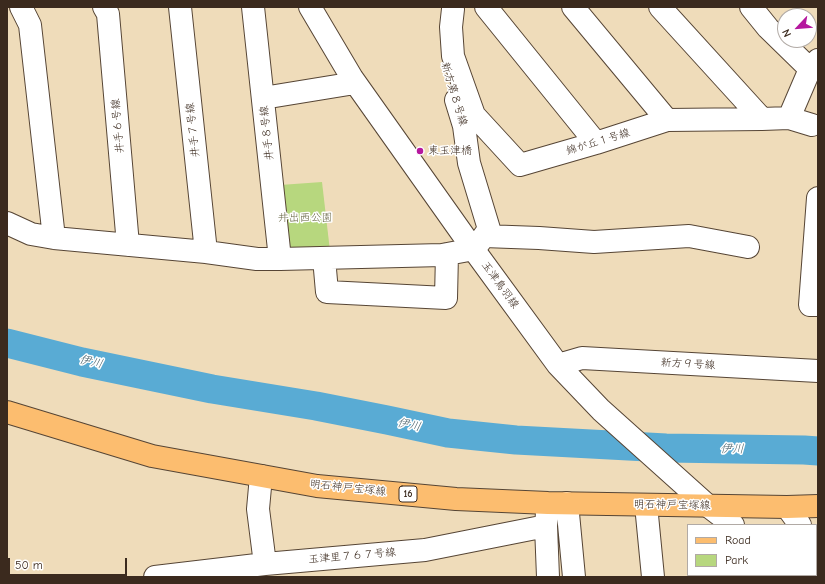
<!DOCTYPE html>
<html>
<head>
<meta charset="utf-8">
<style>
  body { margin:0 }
  #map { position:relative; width:825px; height:584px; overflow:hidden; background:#efdcba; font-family:"Comic Neue",sans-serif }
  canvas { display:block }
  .frame { position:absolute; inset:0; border:8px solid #3b2a1e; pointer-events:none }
  .legend { position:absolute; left:687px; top:524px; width:130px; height:52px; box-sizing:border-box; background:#fff; border:1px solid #b1aaa5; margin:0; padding:5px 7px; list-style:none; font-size:12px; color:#3b2a1e }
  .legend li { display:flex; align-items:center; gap:8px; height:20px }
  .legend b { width:20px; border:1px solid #b1aaa5 }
  .north { position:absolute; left:777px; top:8px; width:40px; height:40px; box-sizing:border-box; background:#fff; border:1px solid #b1aaa5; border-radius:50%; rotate:244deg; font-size:11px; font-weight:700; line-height:16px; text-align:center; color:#3b2a1e }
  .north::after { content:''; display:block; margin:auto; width:14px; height:18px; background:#b5179e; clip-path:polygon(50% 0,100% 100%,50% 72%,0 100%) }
  .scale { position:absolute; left:8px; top:558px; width:119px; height:18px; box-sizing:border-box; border:2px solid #3b2a1e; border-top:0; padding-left:5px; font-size:12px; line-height:14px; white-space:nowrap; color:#3b2a1e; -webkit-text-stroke:3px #fff; paint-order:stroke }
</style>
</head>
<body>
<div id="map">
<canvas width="825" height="584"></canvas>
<div class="frame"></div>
<ul class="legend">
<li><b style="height:5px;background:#fcbd6f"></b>Road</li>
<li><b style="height:11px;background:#b7d77e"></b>Park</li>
</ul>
<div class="north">N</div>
<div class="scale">50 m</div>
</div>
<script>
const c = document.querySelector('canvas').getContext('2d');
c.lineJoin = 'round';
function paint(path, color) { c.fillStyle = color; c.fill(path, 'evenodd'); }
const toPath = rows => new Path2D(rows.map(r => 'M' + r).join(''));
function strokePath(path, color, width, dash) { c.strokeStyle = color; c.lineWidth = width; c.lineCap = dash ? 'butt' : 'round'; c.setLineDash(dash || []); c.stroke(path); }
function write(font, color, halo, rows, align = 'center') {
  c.font = font + ' "Comic Neue","Klee One",sans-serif'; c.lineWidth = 3; c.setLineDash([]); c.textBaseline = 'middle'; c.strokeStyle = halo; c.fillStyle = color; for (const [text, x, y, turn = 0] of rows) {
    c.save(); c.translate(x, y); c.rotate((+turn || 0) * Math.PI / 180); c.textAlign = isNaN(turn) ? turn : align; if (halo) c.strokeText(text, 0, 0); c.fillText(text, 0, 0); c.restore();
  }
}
const green = toPath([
  [322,182,330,251,288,251,280,185]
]);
const river = toPath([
  [7,343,82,362,212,389,316,406,387,420,448,433,516,440,666,448,804,450,818,451]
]);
const minor = toPath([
  [21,7,30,25,54,238],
  [104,7,108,14,128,245],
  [180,7,206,252],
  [253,7,280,259],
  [310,7,352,78,471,246,558,365,601,410,708,506,733,525],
  [486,7,596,143],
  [573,7,667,120],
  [660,7,762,119],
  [751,7,768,28,810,69],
  [453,9,451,27,453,56,474,115,520,165,596,143,667,120,762,119,789,118,810,69,818,60],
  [263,98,355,83],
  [456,100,464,126,469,163,489,229,476,247],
  [789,118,812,125],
  [818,198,810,305,818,305],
  [7,223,31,234,54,238,206,252,257,259,280,259,442,255,474,249],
  [484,236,539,238,594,242,689,236,748,247],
  [324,258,327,292,446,298,447,254],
  [558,365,582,358,818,371],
  [261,476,258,509,265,564],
  [567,503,574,577],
  [646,505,653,577],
  [787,507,800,525],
  [547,512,546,526,548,577],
  [816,537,818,538],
  [787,575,789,577],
  [155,577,265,564,425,550,546,526]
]);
const major = toPath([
  [7,412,152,456,317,486,456,499,548,503,787,507,818,506]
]);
const markers = [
  [420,151,4,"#b5179e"]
];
const shields = [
  [408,494,18]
];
const shieldNames = [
  ["16",408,494]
];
const streetNames = [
  ["新方第８号線",454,94,73],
  ["井手６号線",118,126,-95],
  ["井手７号線",193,130,-96],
  ["井手８号線",267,133,-96],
  ["錦が丘１号線",598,142,-17],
  ["玉津鳥羽線",500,285,54],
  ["新方９号線",688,364,3],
  ["明石神戸宝塚線",348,488,6],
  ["明石神戸宝塚線",672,505,1],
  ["玉津里７６７号線",352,556,-5]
];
const poiNames = [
  ["東玉津橋",428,151]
];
const parkNames = [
  ["井出西公園",305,218]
];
const waterNames = [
  ["伊川",91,362,13],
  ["伊川",409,425,12],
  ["伊川",732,449,1]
];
paint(green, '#b7d77e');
strokePath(river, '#59abd4', 29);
strokePath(minor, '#564535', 24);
strokePath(major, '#564535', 24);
strokePath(minor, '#fff', 22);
strokePath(major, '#fcbd6f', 22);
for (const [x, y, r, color] of markers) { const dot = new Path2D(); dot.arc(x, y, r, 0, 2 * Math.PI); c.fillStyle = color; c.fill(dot); strokePath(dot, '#fff', 1.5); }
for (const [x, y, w] of shields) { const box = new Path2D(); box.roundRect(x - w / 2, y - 8, w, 16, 3); c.fillStyle = '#fff'; c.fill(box); strokePath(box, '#3b2a1e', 1); }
write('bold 10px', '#3b2a1e', null, shieldNames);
write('11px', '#3b2a1e', '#fff', streetNames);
write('11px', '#3b2a1e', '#fff', poiNames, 'left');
write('11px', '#605e3b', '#fff', parkNames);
write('italic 12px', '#475e67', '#fff', waterNames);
</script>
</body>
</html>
